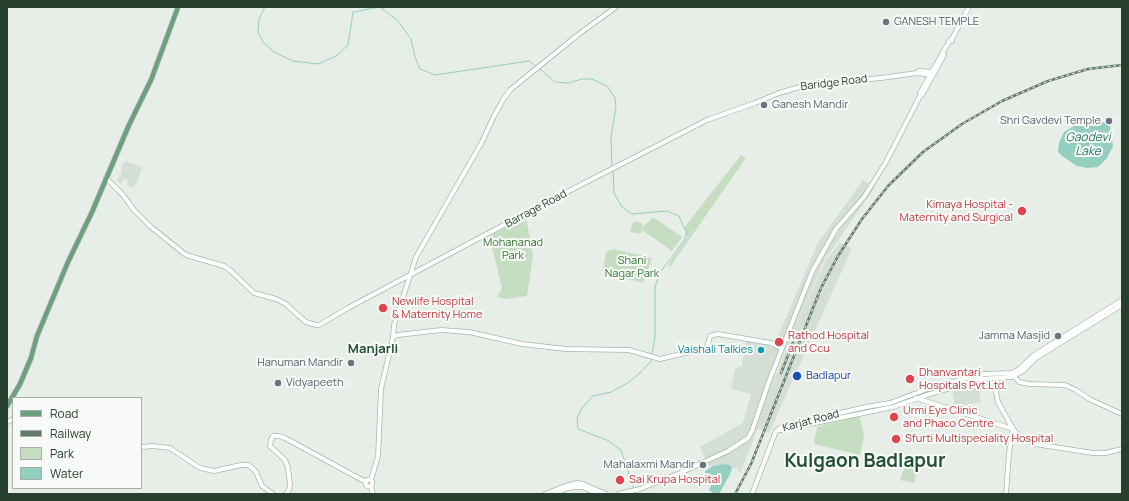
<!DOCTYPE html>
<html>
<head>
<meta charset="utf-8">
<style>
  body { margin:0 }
  #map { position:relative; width:1129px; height:501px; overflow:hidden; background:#e6eee7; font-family:Manrope,sans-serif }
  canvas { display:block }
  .frame { position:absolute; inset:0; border:8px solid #263f2e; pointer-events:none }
  .legend { position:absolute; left:12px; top:397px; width:130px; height:92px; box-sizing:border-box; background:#f7faf7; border:1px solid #a3afa7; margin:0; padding:5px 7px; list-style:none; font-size:12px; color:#263f2e }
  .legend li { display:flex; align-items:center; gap:8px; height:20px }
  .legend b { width:20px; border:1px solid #a3afa7 }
</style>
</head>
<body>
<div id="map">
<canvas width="1129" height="501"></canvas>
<div class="frame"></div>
<ul class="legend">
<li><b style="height:5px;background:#6ea07e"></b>Road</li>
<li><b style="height:5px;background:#617a69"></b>Railway</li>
<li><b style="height:11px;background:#c5ddc1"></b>Park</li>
<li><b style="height:11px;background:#93cebe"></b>Water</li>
</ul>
</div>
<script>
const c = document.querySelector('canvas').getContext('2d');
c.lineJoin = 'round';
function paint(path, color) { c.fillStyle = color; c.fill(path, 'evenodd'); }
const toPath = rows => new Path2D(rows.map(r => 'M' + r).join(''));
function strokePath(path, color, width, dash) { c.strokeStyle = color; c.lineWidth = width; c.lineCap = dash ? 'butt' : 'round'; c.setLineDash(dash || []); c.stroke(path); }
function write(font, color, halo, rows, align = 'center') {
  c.font = font + ' Manrope,sans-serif'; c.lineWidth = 4; c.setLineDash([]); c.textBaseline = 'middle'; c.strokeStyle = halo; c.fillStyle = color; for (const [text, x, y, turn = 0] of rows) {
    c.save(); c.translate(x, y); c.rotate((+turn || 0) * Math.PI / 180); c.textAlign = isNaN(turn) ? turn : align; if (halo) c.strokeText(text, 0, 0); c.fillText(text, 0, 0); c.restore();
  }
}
const built = toPath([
  [125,161,142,167,137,183,132,188,127,185,128,181,124,178,121,184,117,181,122,171,121,170,121,168],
  [863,180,875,187,824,261,776,371,774,380,794,330,826,260,840,243,852,248,769,433,758,428,740,474,738,468,731,468,722,465,709,466,700,447,743,423,751,394,731,389,735,369,742,366,746,341,764,344,773,348,818,243],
  [978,384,981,402,955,407,952,390]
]);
const green = toPath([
  [741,155,746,158,670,267,668,265,687,237,684,228],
  [526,217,533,255,527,296,505,299,497,297,502,288,491,243,491,235],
  [653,217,682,237,672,251,642,230,640,234,630,232,634,221,643,224,642,228],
  [613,249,652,258,643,283,605,273,603,271,606,252],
  [859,415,864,435,860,455,814,444,817,427],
  [905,466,917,469,914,483,900,480]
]);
const water = toPath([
  [1090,120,1101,121,1110,126,1113,146,1107,158,1098,167,1087,168,1077,166,1062,156,1058,152,1059,143,1064,132,1081,122],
  [726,464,731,466,732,469,730,474,719,494,715,494,709,490,711,486,709,484,707,484,705,471,713,466]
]);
const stream = toPath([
  [265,7,259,19,258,32,263,42,274,52,293,61,318,64,336,56,348,45,353,12,380,7,398,21,411,39,415,57,420,69,435,75,529,61,536,66],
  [539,68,555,82,568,83,582,79,592,79,607,86,615,98,616,107,611,137,612,167],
  [613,170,614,193,622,207,632,214,667,211,679,216,684,228,687,232,684,240,672,257,660,272,655,287,655,337,652,355],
  [634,489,621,450,607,440,578,429,577,419,581,409,593,396,611,392,626,384,640,373,652,360,652,358]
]);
const secondary = toPath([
  [952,41,952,39,969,7],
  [917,73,932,75],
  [920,96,922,95,944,55],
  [106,178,123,195,134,210,151,227,186,255,224,266,231,271,254,293,276,299,286,304,291,309,306,322,316,325,319,325,348,308,530,211,707,120,755,103,779,93,810,84,881,78,917,73,919,71,935,72],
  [393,337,398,335,441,330,469,332,522,344,566,349,629,350,660,359,707,348,710,336,718,334,771,343,782,349],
  [1013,375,1019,382,1029,384,1065,385,1076,390,1089,399,1122,414],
  [997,378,996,392,998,402,1013,429,1019,436,1026,440,1035,444,1093,453,1105,453,1122,449],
  [916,398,1013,429,1009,453,1006,494],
  [7,422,13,419],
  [776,431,783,426,866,407,890,403,930,388,971,377,984,374,1011,373,1018,370,1034,355,1122,300],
  [776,431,893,407,927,395,980,379,1012,377,1023,371,1036,358,1122,305],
  [141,447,153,446,170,448,200,468,214,471,241,465,249,465,256,472,262,486,273,494],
  '365.5 483a3.5 3.5 0 1 1 7 0a3.5 3.5 0 1 1-7 0Z',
  [371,480,378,456,381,389,393,337,394,325,416,257,482,142,494,116,503,100,510,90,579,34,616,7],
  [371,486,373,494],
  [286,494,289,490,290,484,288,468,285,460,270,446,271,440,273,436,279,436,285,438,366,482],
  [545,494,565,486,577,483,583,484,606,494],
  [554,494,568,488,576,487,583,487,598,494],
  [618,494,640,489,680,473,728,451,748,438,752,431,768,384,812,272,836,229,864,197,886,162,920,96,920,93,950,40,952,39],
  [752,494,776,431]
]);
const primary = toPath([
  [7,406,20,384,31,358,37,336,68,262,92,212,129,125,151,80,178,7]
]);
const rail = toPath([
  [781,373,793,343],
  [735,494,751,464,821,288,838,256,862,219,888,186,923,152,962,124,1002,101,1048,81,1088,69,1122,65]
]);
const markers = [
  [886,22,4,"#6b7280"],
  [764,105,4,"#6b7280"],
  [1109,121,4,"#6b7280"],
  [1022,211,5,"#e0444e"],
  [383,308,5,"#e0444e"],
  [1058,336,4,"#6b7280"],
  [779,342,5,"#e0444e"],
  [761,350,4,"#0f9aa8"],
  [351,363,4,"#6b7280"],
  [797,376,5,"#1a4fb4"],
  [910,379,5,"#e0444e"],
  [278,383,4,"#6b7280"],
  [894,417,5,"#e0444e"],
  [896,439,5,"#e0444e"],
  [703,465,4,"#6b7280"],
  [620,480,5,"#e0444e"]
];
const worshipNames = [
  ["GANESH TEMPLE",894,22,"left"],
  ["Ganesh Mandir",772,105,"left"],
  ["Shri Gavdevi Temple",1101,121],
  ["Jamma Masjid",1050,336],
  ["Hanuman Mandir",343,363],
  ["Vidyapeeth",286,383,"left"],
  ["Mahalaxmi Mandir",695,465]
];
const streetNames = [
  ["Baridge Road",834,83,-7],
  ["Barrage Road",536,209,-28],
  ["Karjat Road",811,421,-15]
];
const healthNames = [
  ["Kimaya Hospital -",1013,205,"right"],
  ["Maternity and Surgical",1013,218,"right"],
  ["Newlife Hospital",392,302],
  ["& Maternity Home",392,315],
  ["Rathod Hospital",788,336],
  ["and Ccu",788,349],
  ["Dhanvantari",919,373],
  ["Hospitals Pvt.Ltd.",919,386],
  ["Urmi Eye Clinic",903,411],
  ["and Phaco Centre",903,424],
  ["Sfurti Multispeciality Hospital",905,439],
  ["Sai Krupa Hospital",629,480]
];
const parkNames = [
  ["Mohananad",513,243],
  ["Park",513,256],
  ["Shani",632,261],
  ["Nagar Park",632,274]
];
const cultureNames = [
  ["Vaishali Talkies",753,350]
];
const transitNames = [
  ["Badlapur",806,376]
];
const waterNames = [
  ["Gaodevi",1088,138],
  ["Lake",1088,152]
];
const quarterNames = [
  ["Manjarli",373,349]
];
const townNames = [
  ["Kulgaon Badlapur",865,462]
];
paint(built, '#d4ded5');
paint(green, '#c5ddc1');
paint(water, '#93cebe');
strokePath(stream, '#93cebe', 1);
strokePath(secondary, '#a5b9aa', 5.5);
strokePath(primary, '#c2c9c4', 6);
strokePath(secondary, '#fff', 4);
strokePath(primary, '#6ea07e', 4.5);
strokePath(rail, '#617a69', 2.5);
strokePath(rail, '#f7faf7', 1, [3]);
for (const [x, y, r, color] of markers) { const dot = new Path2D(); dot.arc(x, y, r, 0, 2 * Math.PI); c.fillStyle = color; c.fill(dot); strokePath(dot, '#f7faf7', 1.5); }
write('11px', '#5b616d', '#f7faf7', worshipNames, 'right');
write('11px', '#263f2e', '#f7faf7', streetNames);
write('11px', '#be3a42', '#f7faf7', healthNames, 'left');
write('11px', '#357432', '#f7faf7', parkNames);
write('11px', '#0d838f', '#f7faf7', cultureNames, 'right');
write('11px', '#164399', '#f7faf7', transitNames, 'left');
write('italic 12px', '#237862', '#f7faf7', waterNames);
write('bold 13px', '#235032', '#f7faf7', quarterNames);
write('bold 19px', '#235032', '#f7faf7', townNames);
</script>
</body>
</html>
